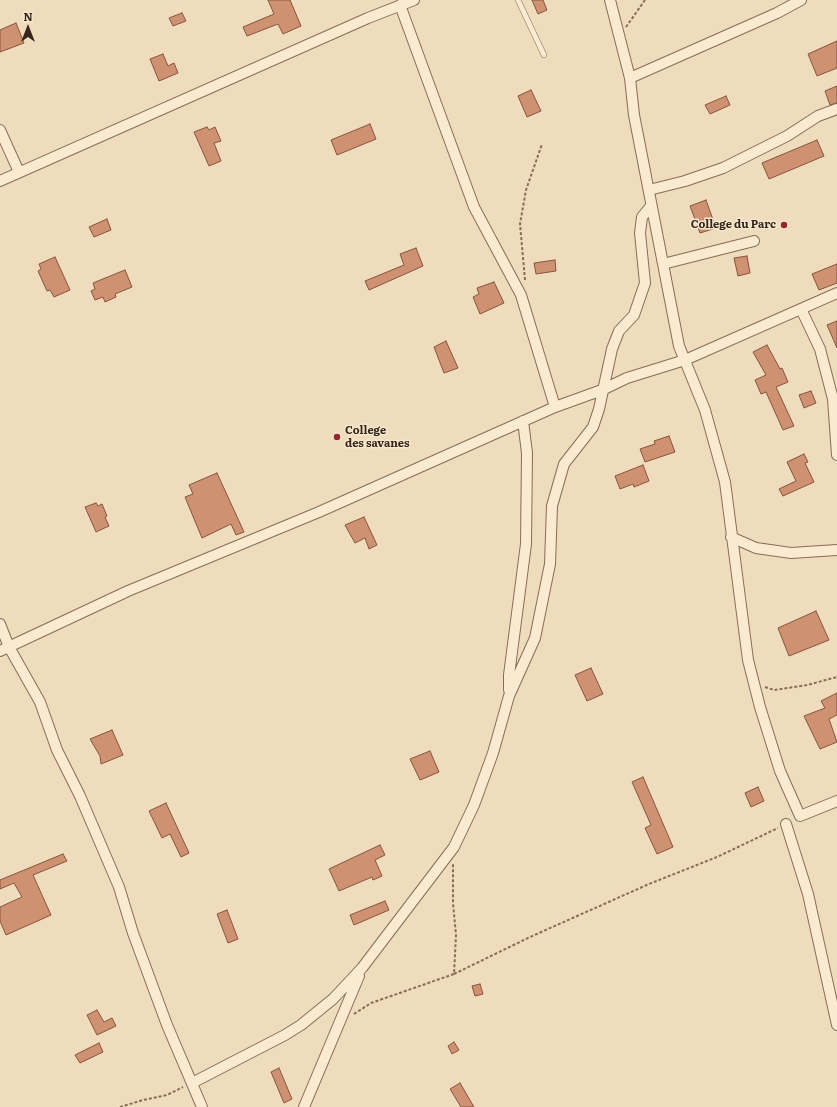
<!DOCTYPE html>
<html>
<head>
<meta charset="utf-8">
<style>
  body { margin:0 }
  #map { position:relative; width:837px; height:1107px; overflow:hidden; background:#efdcbd; font-family:Literata,serif }
  canvas { display:block }
  .north { position:absolute; left:8px; top:8px; width:40px; height:40px; -webkit-text-stroke:3px #f6e7cd; paint-order:stroke; rotate:0deg; font-size:11px; font-weight:700; line-height:16px; text-align:center; color:#36261b }
  .north::after { content:''; display:block; margin:auto; width:14px; height:18px; background:#36261b; clip-path:polygon(50% 0,100% 100%,50% 72%,0 100%) }
</style>
</head>
<body>
<div id="map">
<canvas width="837" height="1107"></canvas>
<div class="north">N</div>
</div>
<script>
const c = document.querySelector('canvas').getContext('2d');
c.lineJoin = 'round';
function paint(path, color) { c.fillStyle = color; c.fill(path, 'evenodd'); }
const toPath = rows => new Path2D(rows.map(r => 'M' + r).join(''));
function strokePath(path, color, width, dash) { c.strokeStyle = color; c.lineWidth = width; c.lineCap = dash ? 'butt' : 'round'; c.setLineDash(dash || []); c.stroke(path); }
function write(font, color, halo, rows, align = 'center') {
  c.font = font + ' Literata,serif'; c.lineWidth = 3; c.setLineDash([]); c.textBaseline = 'middle'; c.strokeStyle = halo; c.fillStyle = color; for (const [text, x, y, turn = 0] of rows) {
    c.save(); c.translate(x, y); c.rotate((+turn || 0) * Math.PI / 180); c.textAlign = isNaN(turn) ? turn : align; if (halo) c.strokeText(text, 0, 0); c.fillText(text, 0, 0); c.restore();
  }
}
const building = toPath([
  [268,0,290,0,301,26,283,34,278,24,247,36,243,27,274,14,268,0],
  [532,0,543,0,547,10,538,14,532,0],
  [182,13,186,21,173,26,169,18,182,13],
  [16,23,24,43,0,52,0,30,16,23],
  [837,41,837,68,817,76,808,54,837,41],
  [163,54,168,66,174,63,178,73,159,81,150,59,163,54],
  [837,86,837,103,830,105,825,91,837,86],
  [531,90,541,111,527,117,518,96,531,90],
  [726,96,730,105,710,114,705,105,726,96],
  [370,124,376,139,337,155,331,140,370,124],
  [207,127,209,130,215,127,221,141,214,143,221,161,209,166,194,132,207,127],
  [817,140,824,156,769,179,762,163,817,140],
  [706,200,716,228,700,233,690,206,706,200],
  [107,219,111,230,94,237,89,227,107,219],
  [416,248,423,266,369,290,365,281,404,265,400,254,416,248],
  [747,256,750,273,738,276,734,258,747,256],
  [55,257,70,290,54,297,50,290,47,291,38,271,41,269,39,264,55,257],
  [555,260,556,271,536,274,534,263,555,260],
  [837,264,837,283,819,290,812,274,837,264],
  [125,270,132,287,115,294,116,297,105,302,103,297,95,300,91,291,95,289,93,283,125,270],
  [494,282,504,303,480,314,473,297,479,294,477,288,494,282],
  [837,321,837,348,827,325,837,321],
  [446,341,458,368,444,373,434,347,446,341],
  [767,345,780,369,782,368,788,382,776,387,794,426,783,430,766,392,761,394,755,380,766,375,753,352,767,345],
  [811,391,816,403,804,408,799,395,811,391],
  [669,436,675,452,645,462,640,449,655,444,654,441,669,436],
  [804,454,808,462,805,463,814,482,783,496,779,489,796,481,787,462,804,454],
  [643,465,649,481,634,487,633,484,620,489,615,476,643,465],
  [217,473,244,532,236,535,231,524,202,538,185,497,193,494,189,485,217,473],
  [96,503,98,506,102,504,107,516,105,517,109,526,96,532,85,507,96,503],
  [364,517,377,545,369,549,365,538,355,543,345,525,364,517],
  [816,611,829,640,789,656,778,628,816,611],
  [591,668,603,694,587,701,575,675,591,668],
  [837,693,837,715,829,719,837,742,820,749,804,716,825,708,821,701,837,693],
  [112,730,123,755,101,764,100,756,90,739,112,730],
  [430,751,439,772,420,780,410,759,430,751],
  [643,777,673,847,657,854,645,828,651,825,632,782,643,777],
  [758,787,764,801,751,807,745,793,758,787],
  [166,803,189,853,181,857,170,834,162,838,149,811,166,803],
  [380,845,385,855,375,860,382,876,373,880,372,877,339,891,329,869,380,845],
  [63,854,67,861,33,875,51,915,6,935,0,921,0,907,22,897,14,883,0,889,0,880,63,854],
  [385,901,389,910,354,925,350,915,385,901],
  [227,910,238,939,228,943,217,914,227,910],
  [480,984,483,994,475,996,472,986,480,984],
  [97,1010,104,1022,112,1018,116,1026,97,1035,87,1015,97,1010],
  [454,1042,459,1050,452,1054,448,1046,454,1042],
  [99,1043,103,1052,80,1063,75,1055,99,1043],
  [279,1068,292,1099,284,1103,271,1072,279,1068],
  [460,1083,474,1107,461,1107,450,1089,460,1083]
]);
const path = toPath([
  [626,27,645,0],
  [525,280,520,224,526,190,542,144],
  [765,687,774,690,807,685,837,677],
  [454,974,530,937,649,884,717,857,778,828],
  [354,1014,371,1003,454,974,456,935,453,903,453,864],
  [120,1107,143,1100,167,1095,183,1087]
]);
const service = toPath([
  [518,0,544,55]
]);
const minor = toPath([
  [610,0,630,78,634,115,679,346,705,410,725,482,748,660,760,707,780,771,800,816,837,801],
  [400,5,474,207,521,295,555,407],
  [630,78,777,13,801,0],
  [0,130,19,172],
  [0,181,368,18,414,0],
  [649,190,685,181,723,168,787,136,818,116,837,109],
  [663,264,754,241],
  [801,309,820,349,833,399,837,455],
  [731,537,756,548,791,553,837,550],
  [0,624,9,647,40,702,57,750,80,796,119,887,133,933,167,1025,202,1107],
  [0,651,128,591,319,512,555,407,602,390,627,378,685,360,837,293],
  [509,690,509,675,526,544,527,453,523,421],
  [786,824,808,894,837,1025],
  [192,1083,285,1035,301,1025,333,999,362,968,454,847,474,805,493,753,509,696,535,638,550,564,552,506,564,464,593,427,599,409,612,349,619,331,634,315,645,283,640,233,642,217,651,206],
  [304,1107,359,976]
]);
const markers = [
  [784,225,4,"#97252e"],
  [337,437,4,"#97252e"]
];
const poiNames = [
  ["College du Parc",776,225],
  ["College",345,431,"left"],
  ["des savanes",345,444,"left"]
];
paint(building, '#ce9272');
strokePath(building, '#86543b', 1);
strokePath(service, '#876d56', 6);
strokePath(minor, '#876d56', 12);
strokePath(path, '#876d56', 2, [3, 2]);
strokePath(service, '#f9ead0', 5);
strokePath(minor, '#f9ead0', 10);
for (const [x, y, r, color] of markers) { const dot = new Path2D(); dot.arc(x, y, r, 0, 2 * Math.PI); c.fillStyle = color; c.fill(dot); strokePath(dot, '#f6e7cd', 1.5); }
write('bold 11px', '#36261b', '#f6e7cd', poiNames, 'right');
</script>
</body>
</html>
